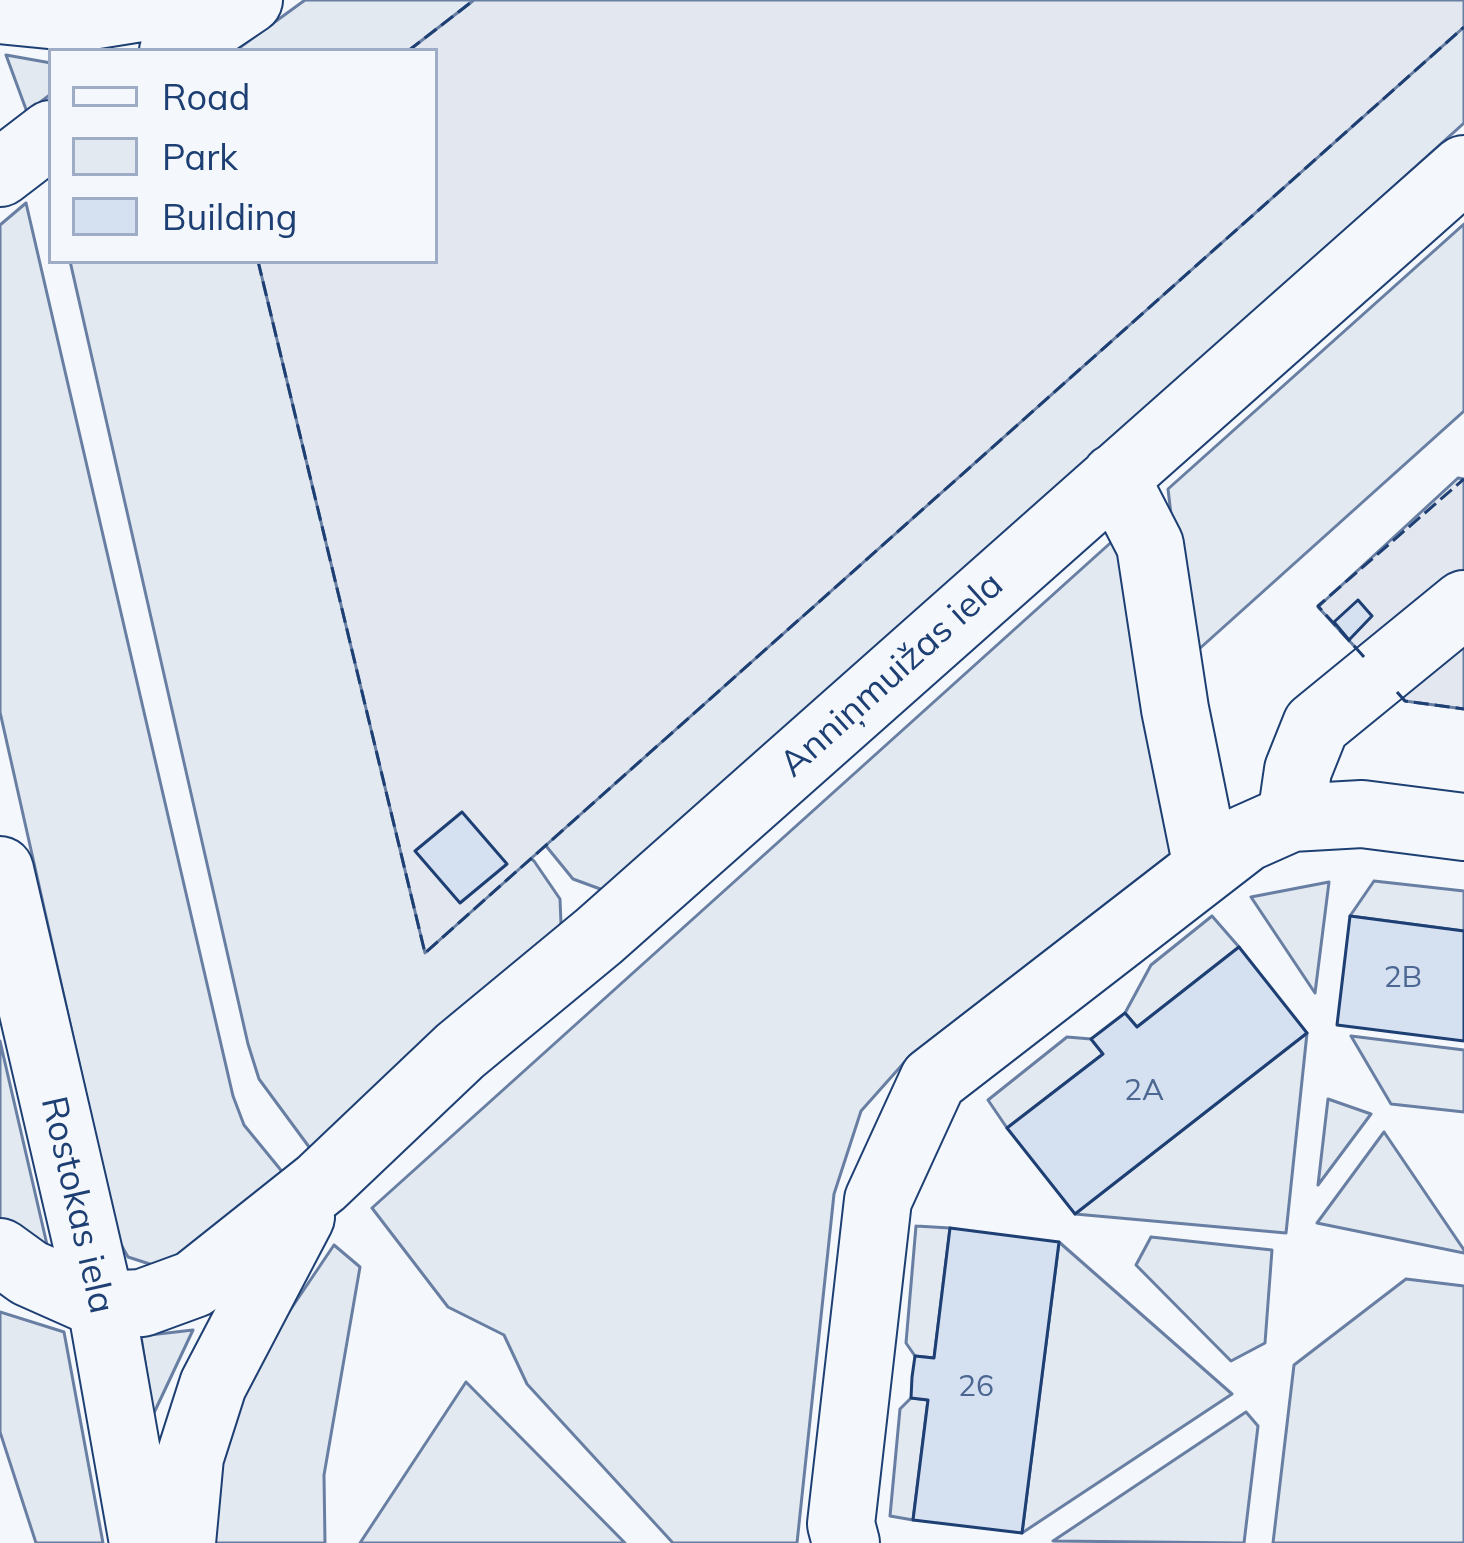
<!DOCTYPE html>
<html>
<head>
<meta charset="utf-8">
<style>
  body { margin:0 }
  #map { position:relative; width:1464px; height:1543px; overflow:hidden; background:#f4f7fb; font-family:Mulish,sans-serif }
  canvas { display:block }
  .legend { position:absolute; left:48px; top:48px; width:390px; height:216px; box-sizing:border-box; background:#f4f7fb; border:3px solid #9eadc5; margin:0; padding:15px 21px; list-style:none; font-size:36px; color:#1d3f73 }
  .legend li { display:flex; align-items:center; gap:24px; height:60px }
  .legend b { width:60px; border:3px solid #9eadc5 }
</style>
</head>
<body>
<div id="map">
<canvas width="1464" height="1543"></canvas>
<ul class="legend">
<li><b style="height:15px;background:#f4f7fb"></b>Road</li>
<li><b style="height:33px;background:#e3e9f0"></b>Park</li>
<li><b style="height:33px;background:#d5e0f0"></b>Building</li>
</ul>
</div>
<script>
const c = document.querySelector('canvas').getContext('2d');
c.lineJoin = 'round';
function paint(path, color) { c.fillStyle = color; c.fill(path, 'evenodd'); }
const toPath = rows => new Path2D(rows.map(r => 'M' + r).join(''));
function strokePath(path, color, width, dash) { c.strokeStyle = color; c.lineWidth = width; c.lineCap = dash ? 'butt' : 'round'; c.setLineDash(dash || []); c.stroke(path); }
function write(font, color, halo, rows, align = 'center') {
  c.font = font + ' Mulish,sans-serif'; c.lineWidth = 9; c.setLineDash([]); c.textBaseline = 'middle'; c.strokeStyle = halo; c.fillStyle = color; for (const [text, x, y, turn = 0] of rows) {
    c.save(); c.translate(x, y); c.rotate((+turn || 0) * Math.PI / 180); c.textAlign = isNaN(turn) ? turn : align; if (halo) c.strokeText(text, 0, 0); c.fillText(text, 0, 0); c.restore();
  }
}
const green = toPath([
  [305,0,521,0,435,51,235,51,305,0],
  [1464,5,1464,123,619,885,603,890,573,879,533,830,1464,5],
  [6,55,51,63,51,94,27,112,6,55],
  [26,203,233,1096,244,1125,289,1180,220,1244,159,1267,128,1257,119,1241,0,712,0,225,26,203],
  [1464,224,1464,411,1188,659,1168,489,1464,224],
  [70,261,288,261,515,847,534,861,560,899,561,924,553,942,315,1155,259,1079,248,1044,70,261],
  [1117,537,1174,851,910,1056,861,1111,834,1194,797,1543,673,1543,527,1384,504,1335,448,1307,372,1208,1117,537],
  [1374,881,1464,891,1464,931,1350,916,1374,881],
  [1329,882,1315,993,1251,897,1329,882],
  [1212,916,1239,947,1137,1027,1125,1013,1151,965,1212,916],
  [1307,1033,1286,1233,1075,1214,1307,1033],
  [1351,1036,1464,1050,1464,1112,1391,1104,1351,1036],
  [1067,1037,1091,1039,1103,1054,1007,1128,988,1100,1067,1037],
  [0,1041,48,1249,0,1222,0,1041],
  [1328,1099,1371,1114,1318,1185,1328,1099],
  [1384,1132,1464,1250,1464,1253,1317,1223,1384,1132],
  [916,1226,950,1228,934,1358,915,1356,906,1343,916,1226],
  [1151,1237,1272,1250,1265,1343,1231,1361,1136,1265,1151,1237],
  [1059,1242,1232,1394,1022,1533,1059,1242],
  [334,1245,360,1267,324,1475,325,1543,207,1543,220,1452,247,1374,334,1245],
  [1406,1279,1464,1286,1464,1543,1273,1543,1294,1365,1406,1279],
  [0,1312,64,1332,103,1543,36,1543,0,1432,0,1312],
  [193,1330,153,1415,141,1336,193,1330],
  [466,1382,625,1543,360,1543,466,1382],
  [911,1398,928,1400,913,1520,890,1516,900,1409,911,1398],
  [1246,1412,1258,1426,1244,1543,1053,1541,1246,1412]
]);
const parking = toPath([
  [474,0,1464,0,1464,27,425,953,258,261,435,261,435,51,408,51,474,0],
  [1458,478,1464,479,1464,709,1405,701,1318,607,1458,478]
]);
const building = toPath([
  [1358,600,1372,616,1349,640,1334,622,1358,600],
  [462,812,507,864,460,903,415,851,462,812],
  [1350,916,1464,931,1464,1041,1337,1025,1350,916],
  [1239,947,1307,1033,1075,1214,1007,1128,1103,1054,1091,1039,1125,1013,1137,1027,1239,947],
  [950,1228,1059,1242,1022,1533,913,1520,928,1400,911,1398,912,1377,915,1356,934,1358,950,1228]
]);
const minor = toPath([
  [0,10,79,18,191,0],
  [173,51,249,0],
  [0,173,51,134],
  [1115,477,1150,545,1175,709,1207,867],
  [1291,818,1298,770,1316,725,1464,604],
  [0,870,101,1305,143,1543],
  [0,1252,29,1273,101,1305,142,1303,194,1284,321,1183,460,1051,599,936,1464,169],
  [182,1543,190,1457,213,1385,301,1217],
  [846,1543,841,1524,878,1200,933,1080,1246,838,1291,818,1362,814,1464,827]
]);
const fence = toPath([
  [408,51,474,0],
  [258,261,425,953,1464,27],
  [1364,657,1318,606,1464,479],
  [1397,692,1405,701,1464,709]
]);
const numberNames = [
  ["2B",1403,978],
  ["2A",1144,1091],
  ["26",976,1387]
];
const streetNames = [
  ["Anniņmuižas iela",892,675,-42],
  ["Rostokas iela",77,1205,77]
];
paint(green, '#e3e9f0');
strokePath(green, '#687fa3', 3);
paint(parking, '#e3e8f0');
strokePath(parking, '#687fa3', 3);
paint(building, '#d5e0f0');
strokePath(building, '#1d3f73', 3);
strokePath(minor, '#1d3f73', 70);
strokePath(minor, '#f4f7fb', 66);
strokePath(fence, '#1d3f73', 3, [15, 6]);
write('30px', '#4b6792', null, numberNames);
write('36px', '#1d3f73', '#f4f7fb', streetNames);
</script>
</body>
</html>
